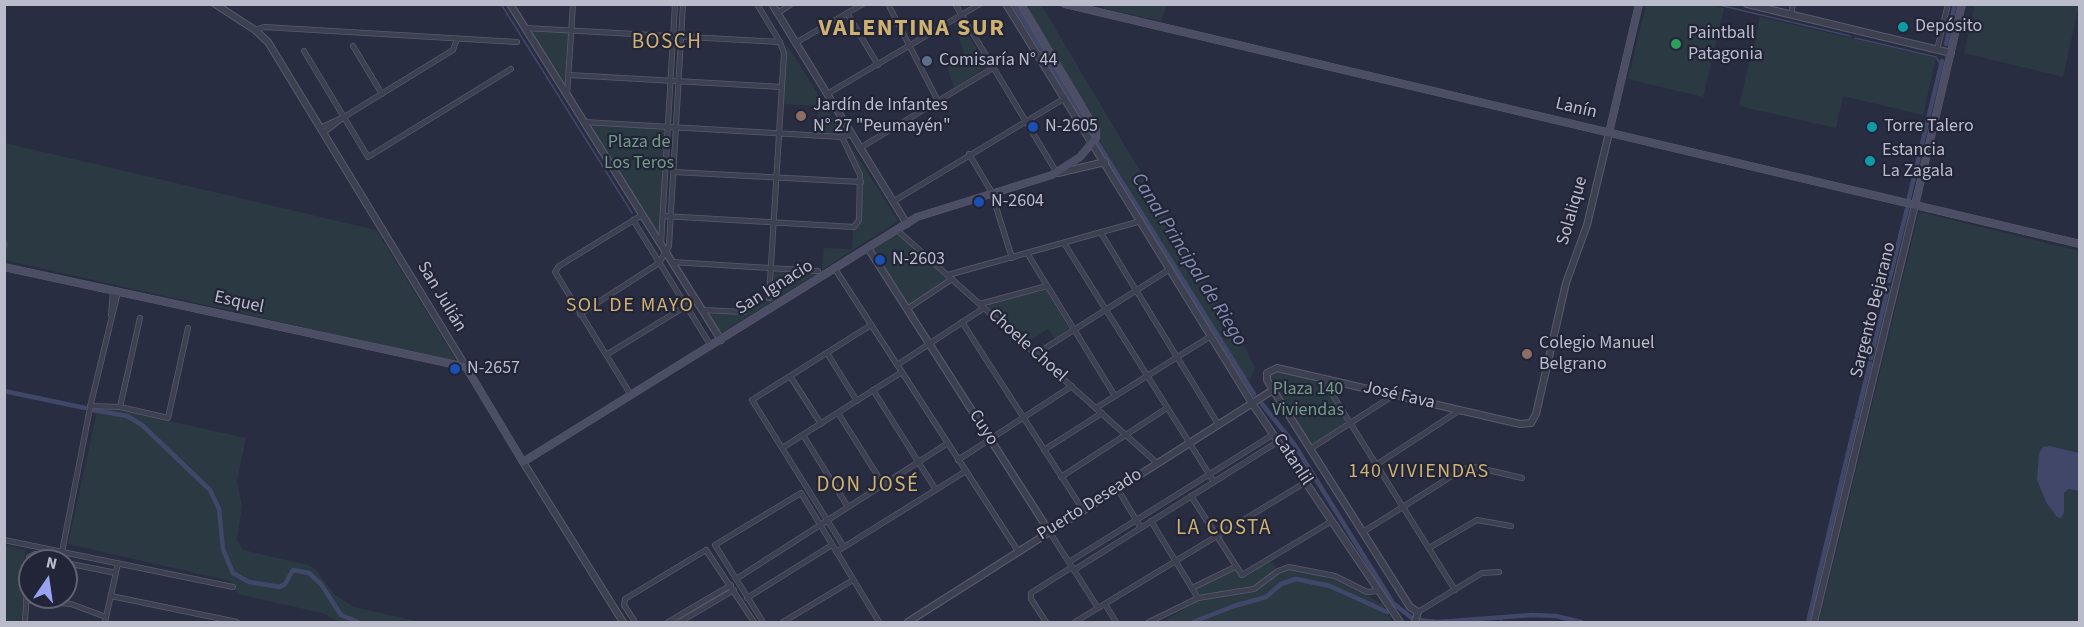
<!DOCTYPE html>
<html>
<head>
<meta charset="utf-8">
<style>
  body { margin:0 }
  #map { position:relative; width:2084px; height:627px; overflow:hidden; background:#292d41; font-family:"Source Sans 3",sans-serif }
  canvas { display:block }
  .frame { position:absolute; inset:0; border:6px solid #babccb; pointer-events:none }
  .north { position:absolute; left:18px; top:549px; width:60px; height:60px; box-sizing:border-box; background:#222537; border:2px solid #5f6172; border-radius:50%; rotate:13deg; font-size:16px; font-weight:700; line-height:24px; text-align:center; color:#babccb }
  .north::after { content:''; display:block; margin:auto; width:21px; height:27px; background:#99a4f1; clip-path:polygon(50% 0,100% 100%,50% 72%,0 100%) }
</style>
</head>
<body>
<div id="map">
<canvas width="2084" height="627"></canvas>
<div class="frame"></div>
<div class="north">N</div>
</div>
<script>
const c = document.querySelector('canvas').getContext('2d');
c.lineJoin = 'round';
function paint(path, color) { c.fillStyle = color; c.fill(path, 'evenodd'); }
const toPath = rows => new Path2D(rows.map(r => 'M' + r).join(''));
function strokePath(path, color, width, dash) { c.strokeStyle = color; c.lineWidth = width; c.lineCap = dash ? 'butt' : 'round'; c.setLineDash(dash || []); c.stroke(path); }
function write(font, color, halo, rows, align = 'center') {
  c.font = font + ' "Source Sans 3",sans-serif'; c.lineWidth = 4.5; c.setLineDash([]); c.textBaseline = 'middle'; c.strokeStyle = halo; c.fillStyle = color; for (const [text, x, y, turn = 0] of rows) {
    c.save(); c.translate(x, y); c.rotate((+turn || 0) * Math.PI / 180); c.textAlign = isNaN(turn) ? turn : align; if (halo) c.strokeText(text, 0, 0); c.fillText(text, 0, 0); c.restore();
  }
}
const green = toPath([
  [1008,5,1019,5,1093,128,1092,135],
  [1029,5,1042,6,1247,351,1255,368,1251,379,1244,377,1101,144,1098,125,1029,10],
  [1103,5,1103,4,1167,5,1161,21,1103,8],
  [1707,5,1724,8,1703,97,1628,79,1646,5],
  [1975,5,2079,5,2063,77,1964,53],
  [1760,17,1936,58,1923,115,1843,96,1836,128,1739,106],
  [960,21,987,66,954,88,946,63,965,56,954,23],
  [534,30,568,33,565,83,532,34],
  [787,45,898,221,822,270,824,248,852,249,853,229,861,222,863,177,845,141,835,134,816,133,818,106,783,104],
  [597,125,665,129,660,235,593,131,593,126],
  [5,143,376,230,455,358,453,361,5,260],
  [1919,212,2079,251,2079,453,2050,446,2037,480,2046,502,2064,513,2064,493,2069,489,2079,491,2079,622,1819,622],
  [894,235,898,235,946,278,945,281,909,304,874,252,875,247],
  [776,271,818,273,723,332,718,331,709,317,710,314,745,314,746,298,772,299,774,275],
  [1046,290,1069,328,1055,339,1048,329,1026,343,988,307,989,304],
  [1277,371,1321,382,1345,419,1345,424,1315,443,1310,443,1271,381,1270,375],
  [93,410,119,410,246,438,237,481,242,506,237,540,243,550,308,565,316,570,335,595,354,607,421,622,339,622,322,613,237,594,231,581,68,544,96,416],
  [5,545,25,550,22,622,5,622],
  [1268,562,1273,563,1276,569,1252,588,1202,595,1196,591,1196,587,1234,569,1241,579],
  [1295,569,1343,582,1382,604,1393,622,1163,622,1199,600,1255,592,1280,572]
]);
const water = toPath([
  [2050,446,2079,453,2079,491,2069,489,2064,493,2064,513,2061,518,2057,517,2046,502,2037,480,2039,453,2043,447]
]);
const stream = toPath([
  [501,4,632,213],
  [1715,4,1850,36],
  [1855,38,1936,57,1941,65],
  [4,236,7,245,4,251],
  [1501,622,1502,616]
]);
const canal = toPath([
  [1014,4,1093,135],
  [1946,44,1955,4],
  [1097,142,1254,394],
  [1909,198,1942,61],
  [1889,281,1907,209],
  [1871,358,1888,288],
  [4,391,85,408],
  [1262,404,1294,444,1393,603,1413,619],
  [93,410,127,416,142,425,210,490,219,509,223,549,233,573,249,582,280,587,285,584,293,570,309,573,321,584,341,615,358,622],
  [1857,416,1870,363],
  [1815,591,1856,420],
  [1419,620,1437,622],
  [1193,622,1234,606,1266,597,1281,584,1296,579,1330,586,1387,612],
  [1438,622,1532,615,1556,616,1581,622],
  [1808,622,1815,593]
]);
const minor = toPath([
  [757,4,780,42,784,53,769,298],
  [888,4,938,101],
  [955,4,1057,173],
  [778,13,791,4],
  [847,13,878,65],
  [1791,15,1793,4],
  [525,28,780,42],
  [255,30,264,27,517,42],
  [797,42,863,4],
  [353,46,382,94],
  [1937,50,1948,4],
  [304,51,368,157,511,69],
  [569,75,782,87],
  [827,94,980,4],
  [567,95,573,4],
  [584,122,842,137,851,134],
  [320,128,344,117,453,50,457,39],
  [323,133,344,117],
  [860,148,993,68],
  [969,154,991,191,1012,258],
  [674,172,861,182],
  [894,201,1065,98],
  [663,216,854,227,859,220,860,175,842,137],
  [633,220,711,346],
  [897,230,1157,463],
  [1101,233,1218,424],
  [1064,243,1214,482],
  [661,244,675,4],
  [1027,253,1115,396],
  [672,262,818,271],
  [835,269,1018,551],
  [948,275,1141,221],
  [980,304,1047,286],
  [907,309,952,279],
  [702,310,744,312],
  [580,314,659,263,669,246,683,4],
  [111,315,113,291],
  [962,322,1083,510],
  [827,353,857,401],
  [1036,354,1170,269],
  [606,355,686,306],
  [897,365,984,308],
  [790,376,821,424],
  [1322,378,1455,590],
  [873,390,936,490],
  [631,395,555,272,559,266,642,215],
  [90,406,120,407,168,418,188,328],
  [120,407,140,318],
  [1096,408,1211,336],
  [838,413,883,484],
  [803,435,848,507],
  [782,448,902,372],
  [1310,449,1394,395],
  [1044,450,1102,413],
  [958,460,1072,386],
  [1376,465,1460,410],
  [1061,477,1167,408],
  [1117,488,1141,528],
  [1191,496,1242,575,1332,521],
  [1151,521,1198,598],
  [1049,531,1098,608],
  [1363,532,1463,469,1475,467,1522,478],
  [4,540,233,587],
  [844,547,752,400,871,325],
  [1429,548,1477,520,1511,526],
  [62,552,91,403,118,292],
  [836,552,966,471],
  [1069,562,1274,434],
  [66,563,116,573],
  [1074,570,1279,441],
  [736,579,948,443],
  [1192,588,1235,567],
  [111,596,237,622],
  [747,598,832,545],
  [26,600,71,604,106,617],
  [1105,604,1116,622],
  [1418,612,1482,573,1499,572],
  [25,622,29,557,35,554,59,561],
  [105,622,118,563],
  [635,622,624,605,625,599,706,550,754,622],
  [668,622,731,585],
  [680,622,734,590],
  [763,622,715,545,801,493,879,622],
  [783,622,853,580],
  [1046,622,1031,599,1031,593,1072,567],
  [1075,622,1306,482],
  [1149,622,1198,598,1254,589,1278,571,1289,567,1335,576,1367,592,1378,591]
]);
const tertiary = toPath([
  [215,4,255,30,268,42,466,367],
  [510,4,721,340],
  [772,4,907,224],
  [1006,4,1252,403,1400,622],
  [1747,4,1951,53],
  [1058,173,1105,162],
  [868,248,1049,531],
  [523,462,623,622],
  [908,622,1273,390],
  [1415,622,1418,612,1410,607,1273,390,1267,380,1267,373,1277,368,1520,424,1531,423,1536,414,1566,283,1587,225,1609,133],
  [1814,622,1915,205]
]);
const secondary = toPath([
  [1065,4,2080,244],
  [1609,133,1639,4],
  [1915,205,1962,4],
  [4,267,466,367,523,462,917,217,1052,175,1080,157,1096,138,1096,130,1021,4]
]);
const markers = [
  [1903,27,6,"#0f9aa8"],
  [1676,44,6,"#2e9e5b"],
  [927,61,6,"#5c6f8a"],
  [801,116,6,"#8d6e63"],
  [1033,127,6,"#1a4fb4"],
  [1872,127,6,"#0f9aa8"],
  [1870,161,6,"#0f9aa8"],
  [979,202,6,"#1a4fb4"],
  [880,260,6,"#1a4fb4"],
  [1527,354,6,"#8d6e63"],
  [455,369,6,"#1a4fb4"]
];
const poiNames = [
  ["Depósito",1915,27],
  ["Paintball",1688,34],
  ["Patagonia",1688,55],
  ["Comisaría N° 44",939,61],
  ["Jardín de Infantes",813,106],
  ["N° 27 \"Peumayén\"",813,127],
  ["N-2605",1045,127],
  ["Torre Talero",1884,127],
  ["Estancia",1882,151],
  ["La Zagala",1882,172],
  ["N-2604",991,202],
  ["N-2603",892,260],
  ["Colegio Manuel",1539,344],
  ["Belgrano",1539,365],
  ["N-2657",467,369]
];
const streetNames = [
  ["Lanín",1576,109,13],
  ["Solalique",1573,211,-74],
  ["San Ignacio",775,288,-32],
  ["San Julián",441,297,59],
  ["Esquel",239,303,12],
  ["Sargento Bejarano",1874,310,-76],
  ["Choele Choel",1027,346,42],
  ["José Fava",1399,396,13],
  ["Cuyo",983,428,57],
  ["Catanlil",1292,460,57],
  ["Puerto Deseado",1090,505,-32]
];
const parkNames = [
  ["Plaza de",639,143],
  ["Los Teros",639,164],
  ["Plaza 140",1308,390],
  ["Viviendas",1308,411]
];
const waterNames = [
  ["Canal Principal de Riego",1188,260,58]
];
const neighbourhoodNames = [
  ["SOL DE MAYO",630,307],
  ["140 VIVIENDAS",1419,473]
];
const quarterNames = [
  ["BOSCH",667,43],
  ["DON JOSÉ",868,486],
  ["LA COSTA",1224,529]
];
const districtNames = [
  ["VALENTINA SUR",912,30]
];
paint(green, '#2b3a42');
paint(water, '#404769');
strokePath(stream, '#404769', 1.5);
strokePath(canal, '#404769', 4.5);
strokePath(minor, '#585b6c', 6);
strokePath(tertiary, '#585b6c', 8);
strokePath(secondary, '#585b6c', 8);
strokePath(minor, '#3d4051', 4.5);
strokePath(tertiary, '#3d4051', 6);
strokePath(secondary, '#4b4e64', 7);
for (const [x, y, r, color] of markers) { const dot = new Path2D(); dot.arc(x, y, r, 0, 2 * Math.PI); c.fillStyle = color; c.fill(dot); strokePath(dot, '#222537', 2); }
write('18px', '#babccb', '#222537', poiNames, 'left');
write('18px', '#babccb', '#222537', streetNames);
write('18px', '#739a86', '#222537', parkNames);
write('italic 20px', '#848cb0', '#222537', waterNames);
c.letterSpacing = '1.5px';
write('20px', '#cfb271', '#222537', neighbourhoodNames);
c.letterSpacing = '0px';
c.letterSpacing = '1.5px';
write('21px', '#cfb271', '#222537', quarterNames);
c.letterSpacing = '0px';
c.letterSpacing = '1.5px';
write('bold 24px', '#cfb271', '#222537', districtNames);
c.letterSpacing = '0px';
</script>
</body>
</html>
